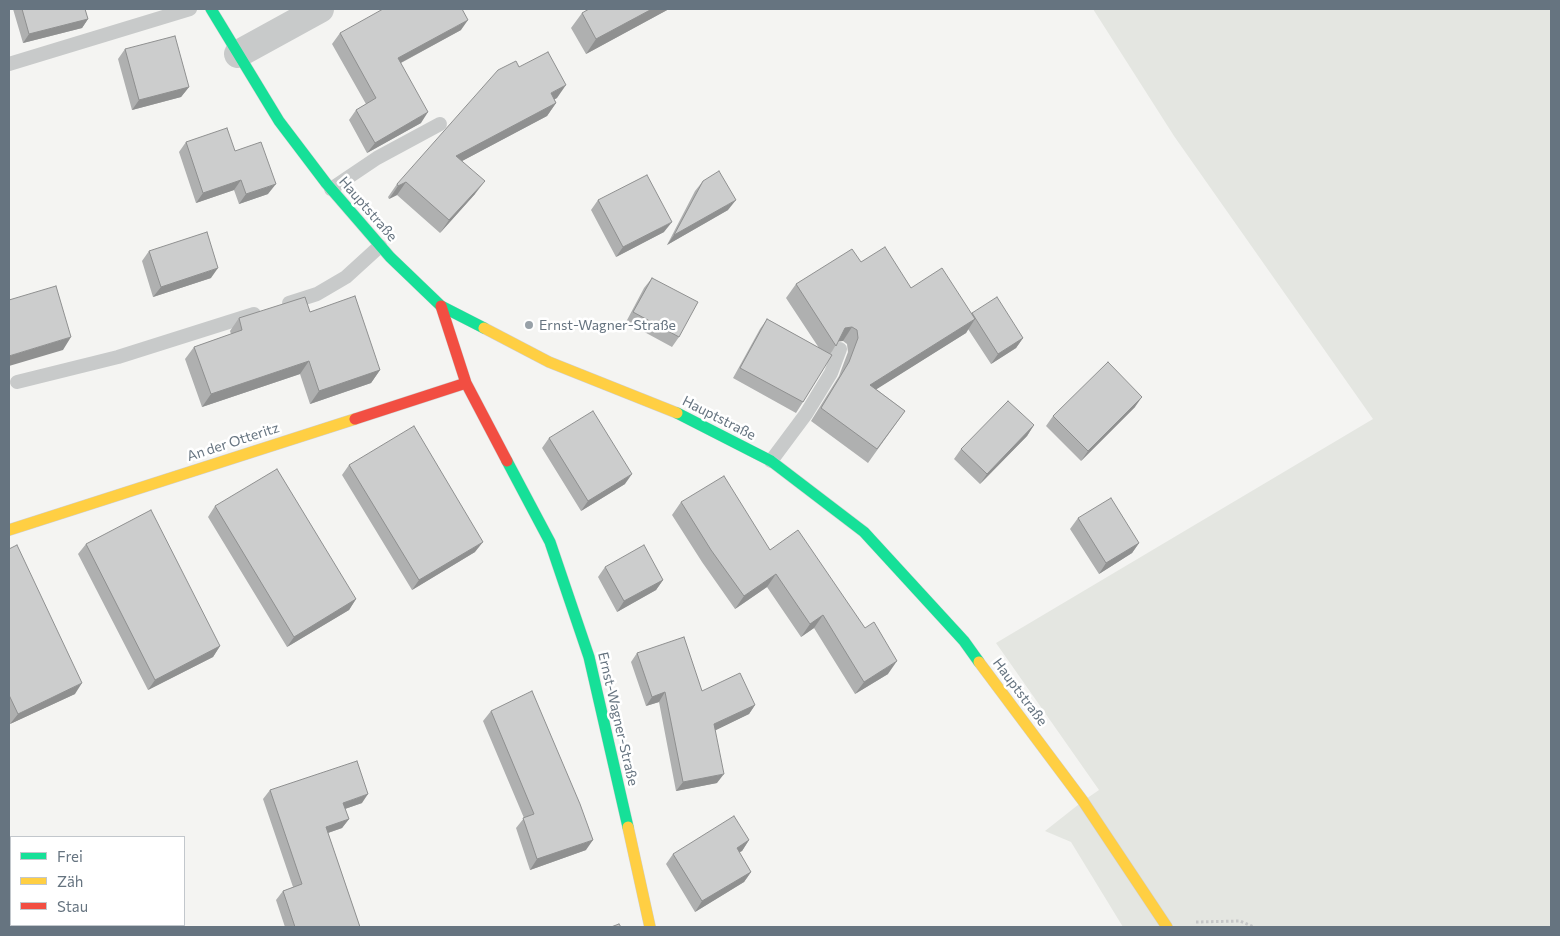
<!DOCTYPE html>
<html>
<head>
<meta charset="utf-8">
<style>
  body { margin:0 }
  #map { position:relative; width:1560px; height:936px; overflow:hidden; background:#f4f4f2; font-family:Commissioner,sans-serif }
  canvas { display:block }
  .frame { position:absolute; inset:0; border:10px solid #667480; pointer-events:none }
  .legend { position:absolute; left:10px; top:836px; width:175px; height:90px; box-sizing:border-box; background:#fff; border:1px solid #c2c7cc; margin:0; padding:6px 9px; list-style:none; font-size:15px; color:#667480 }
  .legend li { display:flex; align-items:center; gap:10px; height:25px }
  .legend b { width:25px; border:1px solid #c2c7cc }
</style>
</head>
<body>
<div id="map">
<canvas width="1560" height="936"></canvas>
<div class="frame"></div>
<ul class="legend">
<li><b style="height:6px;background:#16e098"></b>Frei</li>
<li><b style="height:6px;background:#ffcf43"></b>Zäh</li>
<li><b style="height:6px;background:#f24e42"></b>Stau</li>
</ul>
</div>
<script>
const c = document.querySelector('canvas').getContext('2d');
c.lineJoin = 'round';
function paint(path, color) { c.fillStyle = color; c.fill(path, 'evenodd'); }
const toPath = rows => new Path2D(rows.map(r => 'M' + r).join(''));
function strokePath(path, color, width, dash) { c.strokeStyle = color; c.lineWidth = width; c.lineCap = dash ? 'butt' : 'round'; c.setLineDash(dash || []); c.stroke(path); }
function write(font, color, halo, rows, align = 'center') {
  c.font = font + ' Commissioner,sans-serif'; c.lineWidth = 5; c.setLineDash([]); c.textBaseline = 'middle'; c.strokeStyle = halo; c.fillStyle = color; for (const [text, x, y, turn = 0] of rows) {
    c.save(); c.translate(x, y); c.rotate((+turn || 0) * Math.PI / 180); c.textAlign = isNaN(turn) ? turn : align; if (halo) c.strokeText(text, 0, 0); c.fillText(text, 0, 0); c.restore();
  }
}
const green = toPath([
  [1093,9,1551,9,1551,927,1123,927,1071,842,1045,831,1083,801,1099,790,996,643,1373,419,1174,136]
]);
const path = toPath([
  [1196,922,1240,921,1254,927]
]);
const lane = toPath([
  [9,64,190,9],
  [331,189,377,158,440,124],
  [289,303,317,294,346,277,380,246],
  [17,382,118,357,254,314],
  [771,461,806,414,831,373,840,349]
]);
const street = toPath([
  [238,54,320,9]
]);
const fast = toPath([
  [211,9,279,121,326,183,390,257,441,306,484,328],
  [677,413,771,461,864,532,964,641,979,662],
  [507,461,550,542,589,657,628,827]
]);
const slow = toPath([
  [484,328,549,362,677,413],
  [9,530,355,419],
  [979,662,1083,801,1167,927],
  [628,827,650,927]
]);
const jam = toPath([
  [441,306,466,383,507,461],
  [355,419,466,383]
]);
const wall = toPath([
  [13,9,85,9,88,19,82,28,23,43],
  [589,9,669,9,586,54,571,28,582,13],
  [461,30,401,63,421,123,367,153,349,120,356,110,366,104,332,44,340,33],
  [125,49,189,87,181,97,132,110,118,59],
  [519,67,557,98,554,99,556,103,547,116,462,161,475,194,440,233,397,195,389,199,388,197,397,184],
  [186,142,235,151,268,194,239,204,234,190,196,203,179,152],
  [703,181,728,210,667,245,695,191],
  [598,200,664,232,616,257,591,210],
  [149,251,211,278,153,297,142,261],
  [861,262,911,288,972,313,1023,338,1016,348,991,364,968,329,966,333,876,389,905,411,868,463,811,421,839,376,848,352,847,344,843,341,838,341,803,402,796,413,733,378,760,329,767,319,819,348,786,298,796,284],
  [652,278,679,337,672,347,626,322,644,288],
  [310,312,380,370,371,383,310,404,300,374,202,407,185,359,194,347,231,334,230,331,239,318],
  [1135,407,1081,461,1046,426,1053,416],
  [1034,425,1027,436,980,484,954,459,961,449],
  [549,438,625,484,581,511,542,448],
  [349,465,475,552,412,590,342,475],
  [681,502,770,550,888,674,855,694,814,628,801,637,767,587,735,609,702,562,672,515],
  [215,506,356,599,349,610,287,647,208,517],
  [1078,518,1139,543,1132,553,1099,574,1070,529],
  [86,544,220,646,213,657,148,690,78,554],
  [9,549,75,694,10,724,9,720],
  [605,567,663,580,656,590,617,612,598,577],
  [637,653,702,691,755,705,749,714,715,730,717,783,676,791,659,702,646,706,631,662],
  [491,711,586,850,530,870,516,828,524,818,483,721],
  [270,790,362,803,345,809,349,819,342,828,328,833,360,927,285,927,276,900,283,891,293,887,263,799],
  [749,840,742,851,739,852,751,872,744,882,695,912,666,864,673,854]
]);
const shadedWall = toPath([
  [652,9,669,9,586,54,596,39],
  [88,19,82,28,23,43,29,34],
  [468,20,461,30,391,68,398,58],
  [566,85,557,98,542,106,551,93],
  [189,87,181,97,132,110,139,100],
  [556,103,547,116,447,169,456,156],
  [428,112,421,123,367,153,375,143],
  [241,180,234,190,196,203,203,193],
  [485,181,475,194,440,233,449,220],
  [406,182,397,195,389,199,398,186],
  [276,184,268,194,239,204,246,194],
  [736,200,728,210,667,245,674,235],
  [672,222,664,232,616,257,623,247],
  [218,268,211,278,153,297,161,287],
  [975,319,966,333,861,399,870,385],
  [852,327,843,341,835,342,845,328],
  [71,337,63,350,9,366,9,356],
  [1023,338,1016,348,991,364,998,354],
  [309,361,300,374,202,407,211,394],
  [380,370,371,383,310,404,319,391],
  [1142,397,1135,407,1081,461,1088,451],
  [1034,425,1027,436,980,484,987,474],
  [632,474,625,484,581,511,588,501],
  [483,542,475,552,412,590,419,580],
  [1139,543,1132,553,1099,574,1106,563],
  [776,574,767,587,735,609,744,596],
  [663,580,656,590,617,612,624,601],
  [356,599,349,610,287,647,294,637],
  [823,615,814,628,801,637,810,624],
  [220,646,213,657,148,690,155,680],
  [897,661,888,674,855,694,864,682],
  [82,683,75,694,10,724,18,714],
  [665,692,659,702,646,706,652,697],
  [755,705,749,714,708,734,714,724],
  [724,774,717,783,676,791,683,782],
  [368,794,362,803,336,812,343,803],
  [349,819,342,828,319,836,326,827],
  [593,840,586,850,530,870,537,859],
  [749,840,742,851,729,858,737,848],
  [751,872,744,882,695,912,702,901]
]);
const building = toPath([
  [22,9,85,9,88,19,29,34,22,9],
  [383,9,462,9,468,20,398,58,428,112,375,143,356,110,376,98,340,33,383,9],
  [589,9,652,9,596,39,582,13,589,9],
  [175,36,189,87,139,100,125,49,175,36],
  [548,52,566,85,551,93,556,103,456,156,485,181,449,220,406,182,398,186,397,184,498,70,516,61,519,67,548,52],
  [227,128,235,151,261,142,276,184,246,194,241,180,203,193,186,142,227,128],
  [719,171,736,200,674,235,703,181,719,171],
  [647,175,672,222,623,247,598,200,647,175],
  [207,232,218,268,161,287,149,251,207,232],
  [885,247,911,288,942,268,975,319,870,385,905,411,877,449,821,408,849,362,858,338,857,330,852,327,845,328,836,346,796,284,852,249,861,262,885,247],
  [652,278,698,302,679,337,633,312,652,278],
  [56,286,71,337,9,356,9,300,56,286],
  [355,296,380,370,319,391,309,361,211,394,194,347,242,330,239,318,305,297,310,312,355,296],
  [997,297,1023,338,998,354,972,313,997,297],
  [767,319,832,355,803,402,740,368,767,319],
  [1108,362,1142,397,1088,451,1053,416,1108,362],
  [1008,401,1034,425,987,474,961,449,1008,401],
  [593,411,632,474,588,501,549,438,593,411],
  [414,426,483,542,419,580,349,465,414,426],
  [277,469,356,599,294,637,215,506,277,469],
  [724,476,770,550,798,530,865,628,874,622,897,661,864,682,823,615,810,624,776,574,744,596,711,550,681,502,724,476],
  [1111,498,1139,543,1106,563,1078,518,1111,498],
  [151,510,220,646,155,680,86,544,151,510],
  [17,545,82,683,18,714,9,695,9,549,17,545],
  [644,545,663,580,624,601,605,567,644,545],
  [684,637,702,691,740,673,755,705,714,724,724,774,683,782,665,692,652,697,637,653,684,637],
  [532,691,580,804,593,840,537,859,523,818,534,814,491,711,532,691],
  [357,761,368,794,343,803,349,819,326,827,360,927,295,927,283,891,302,884,270,790,357,761],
  [734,816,749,840,737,848,751,872,702,901,673,854,734,816],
  [619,924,621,927,611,927,619,924]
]);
const markers = [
  [529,325,5,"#98a1a8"]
];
const streetNames = [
  ["Hauptstraße",368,209,49],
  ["Hauptstraße",719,418,27],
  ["An der Otteritz",233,442,-18],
  ["Hauptstraße",1020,692,53],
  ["Ernst-Wagner-Straße",618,719,77]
];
const poiNames = [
  ["Ernst-Wagner-Straße",539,325]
];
paint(green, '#e4e6e1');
strokePath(fast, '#d0d0d0', 12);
strokePath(slow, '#d0d0d0', 12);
strokePath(jam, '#d0d0d0', 12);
strokePath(path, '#c6c7c8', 3, [2.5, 2.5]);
strokePath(lane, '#c8caca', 14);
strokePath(street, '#c8caca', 28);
strokePath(fast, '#16e098', 11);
strokePath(slow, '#ffcf43', 11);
strokePath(jam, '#f24e42', 11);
paint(wall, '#afb0b0');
paint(shadedWall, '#8f9090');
paint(building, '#cccdcd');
strokePath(building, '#8f9090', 1);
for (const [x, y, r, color] of markers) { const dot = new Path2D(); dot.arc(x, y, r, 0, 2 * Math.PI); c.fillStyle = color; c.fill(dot); strokePath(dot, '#fff', 2); }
write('14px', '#667480', '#fff', streetNames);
write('14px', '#667480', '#fff', poiNames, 'left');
</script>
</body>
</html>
